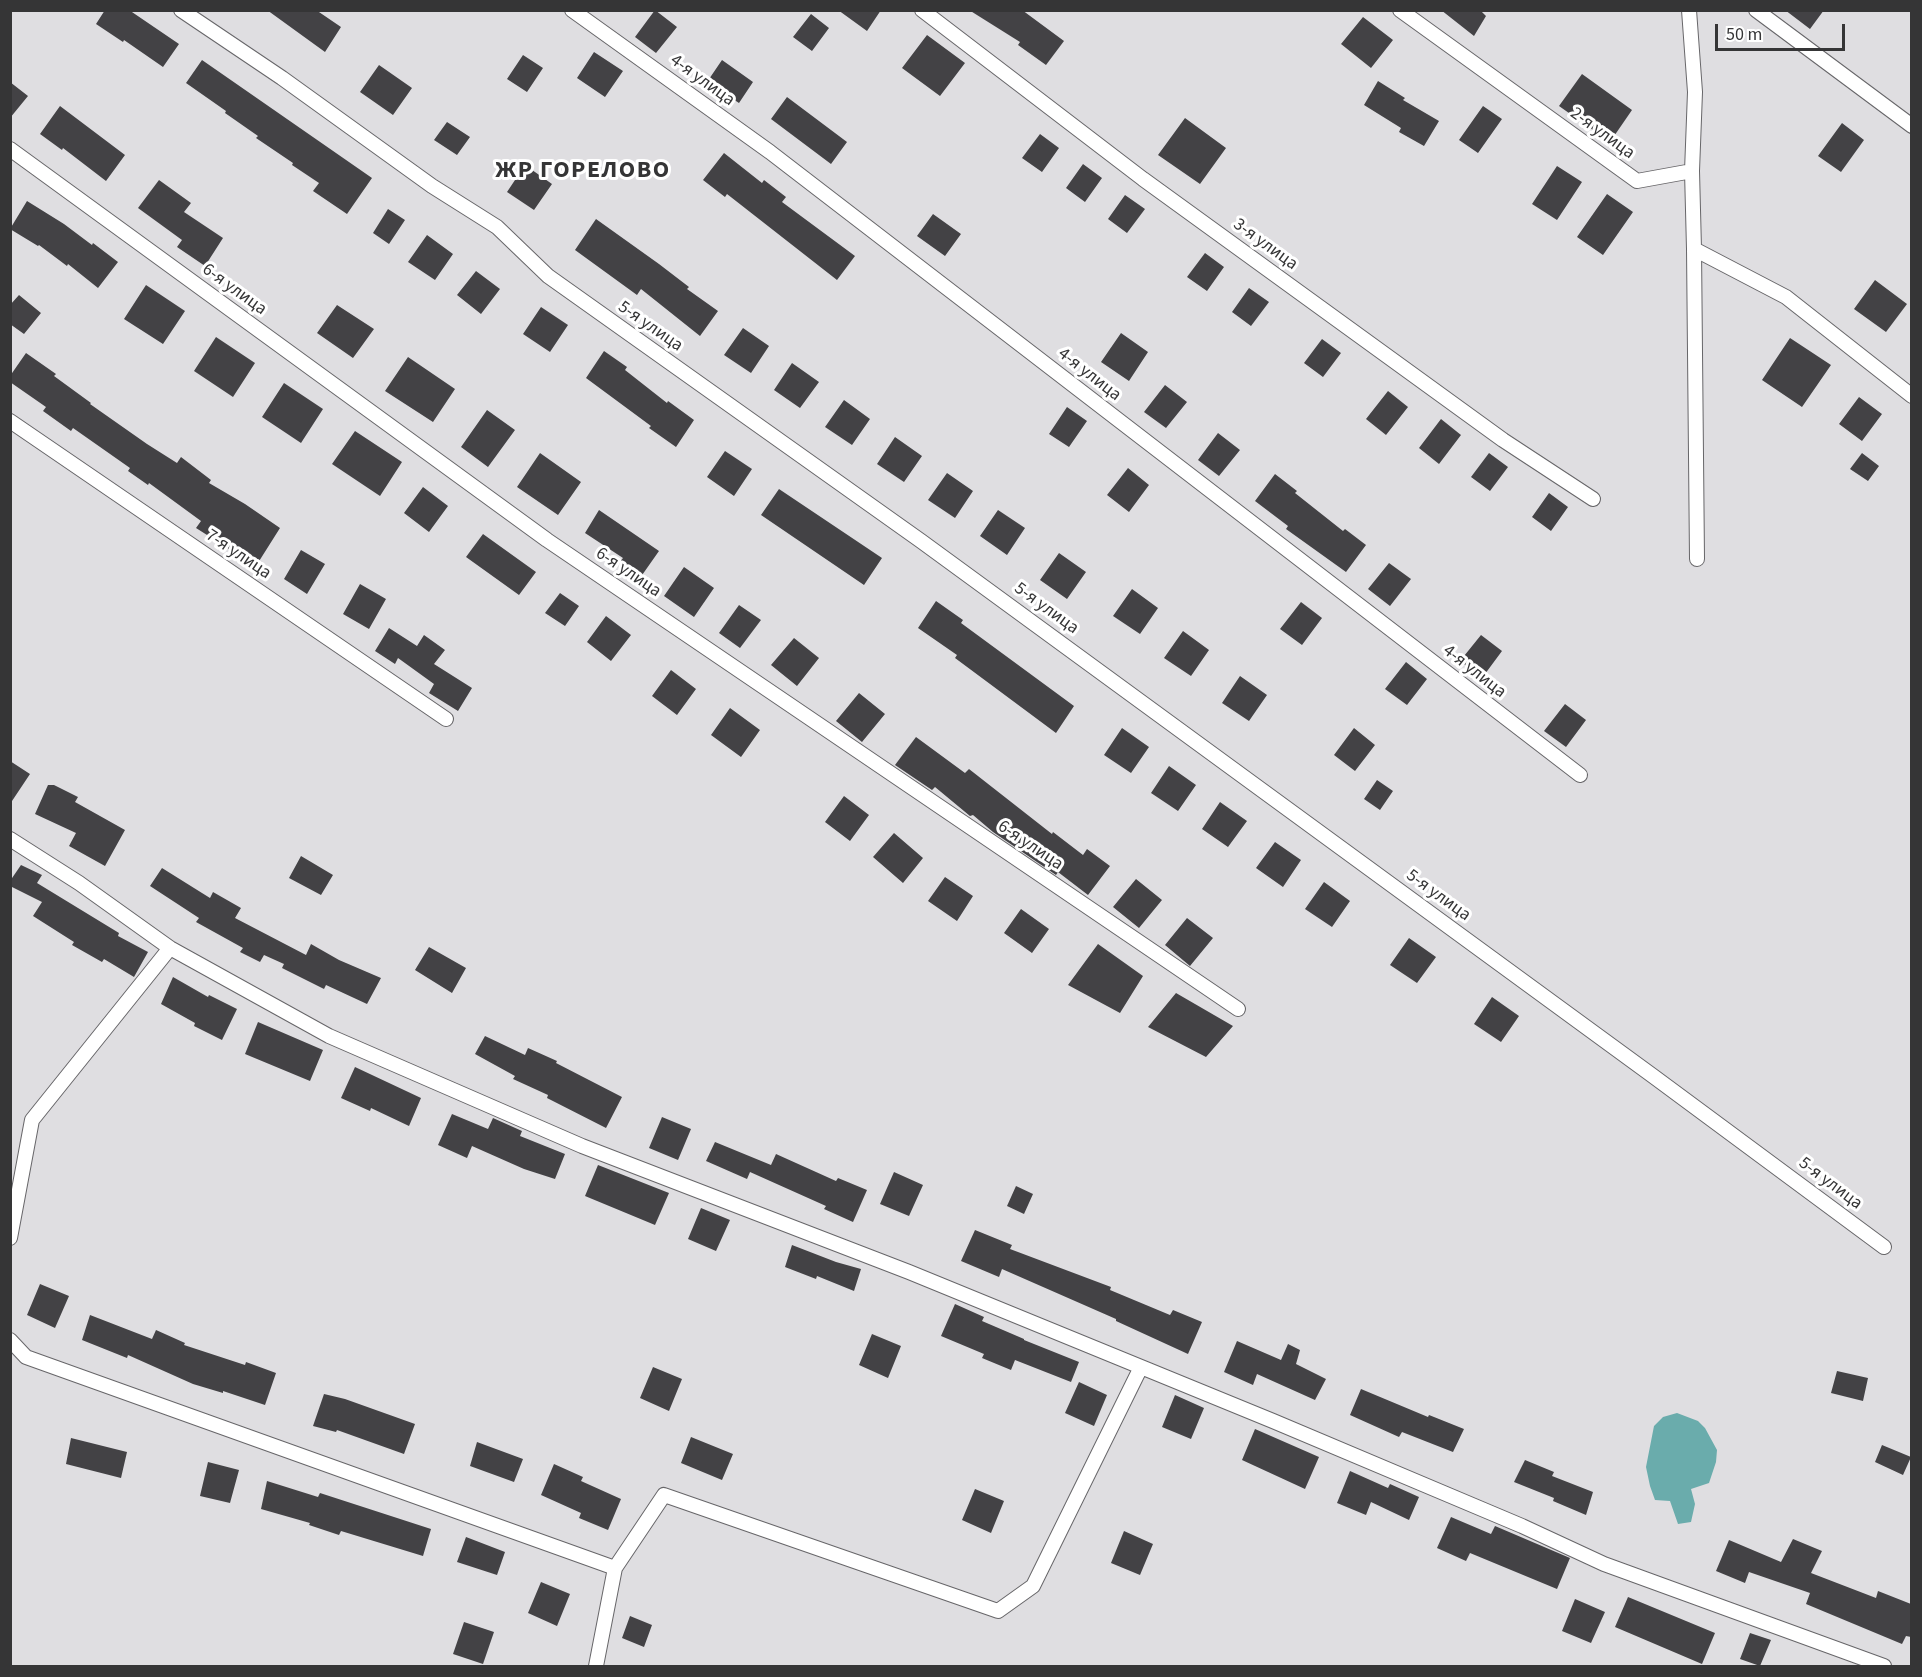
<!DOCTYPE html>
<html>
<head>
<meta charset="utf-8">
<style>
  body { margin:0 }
  #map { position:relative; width:1922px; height:1677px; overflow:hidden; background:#dfdee1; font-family:"Source Sans 3",sans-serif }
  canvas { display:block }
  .frame { position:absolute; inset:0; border:12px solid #353536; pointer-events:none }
  .scale { position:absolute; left:1715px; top:24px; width:130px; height:27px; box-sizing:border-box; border:3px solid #353536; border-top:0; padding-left:8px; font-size:18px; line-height:21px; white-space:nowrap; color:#353536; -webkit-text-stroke:4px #fff; paint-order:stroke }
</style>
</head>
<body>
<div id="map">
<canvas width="1922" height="1677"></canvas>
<div class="frame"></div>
<div class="scale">50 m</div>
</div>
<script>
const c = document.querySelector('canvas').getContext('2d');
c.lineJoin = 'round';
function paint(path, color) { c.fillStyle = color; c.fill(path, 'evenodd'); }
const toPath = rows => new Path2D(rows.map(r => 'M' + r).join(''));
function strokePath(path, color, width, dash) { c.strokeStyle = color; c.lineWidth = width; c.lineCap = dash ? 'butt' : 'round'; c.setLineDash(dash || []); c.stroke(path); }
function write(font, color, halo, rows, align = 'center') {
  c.font = font + ' "Source Sans 3",sans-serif'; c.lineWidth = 6; c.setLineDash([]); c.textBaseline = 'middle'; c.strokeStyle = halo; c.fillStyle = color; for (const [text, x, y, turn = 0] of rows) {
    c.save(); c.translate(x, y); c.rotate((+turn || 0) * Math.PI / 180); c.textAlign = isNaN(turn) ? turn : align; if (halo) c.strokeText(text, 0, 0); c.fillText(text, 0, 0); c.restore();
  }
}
const water = toPath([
  [1677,1413,1698,1421,1705,1428,1717,1450,1716,1462,1709,1483,1691,1489,1695,1504,1691,1522,1678,1524,1670,1501,1655,1500,1650,1486,1646,1467,1654,1426,1663,1417]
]);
const building = toPath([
  [105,10,129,10,179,44,163,67,124,40,123,42,96,24],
  [267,10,316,10,341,27,325,52],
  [655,10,677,27,656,53,635,37],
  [838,10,881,10,867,31],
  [969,10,1022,10,1064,41,1046,65,1018,45,1020,42],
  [1441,10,1480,10,1486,16,1474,36],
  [1785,10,1824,10,1810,29],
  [811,14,829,28,812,51,793,37],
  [1363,17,1393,40,1371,68,1341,44],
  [927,35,965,63,940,96,902,68],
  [594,52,623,71,605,97,577,78],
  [523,55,543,68,527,92,507,79],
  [202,60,372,178,347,214,313,191,319,183,292,165,293,163,256,138,258,136,225,113,226,111,186,83],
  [722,60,753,82,739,103,707,82],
  [379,65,412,88,393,115,360,92],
  [1582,74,1632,110,1610,142,1559,106],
  [1378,81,1405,98,1403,100,1439,121,1424,146,1399,132,1401,128,1364,105],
  [10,82,28,96,10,118],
  [787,97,847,142,831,164,771,119],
  [60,106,125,155,106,181,63,148,62,150,40,134],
  [1483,106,1502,119,1478,153,1459,140],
  [1185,118,1226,148,1200,184,1158,155],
  [447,122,470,137,457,155,434,140],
  [1842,123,1864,140,1841,172,1818,156],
  [1040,134,1059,148,1042,172,1022,158],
  [724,153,762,183,764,180,786,197,782,202,855,256,837,280,727,194,725,197,703,180],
  [1083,164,1102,178,1085,202,1066,188],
  [525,165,552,184,534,210,507,192],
  [1557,166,1582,182,1557,220,1532,204],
  [159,180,191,203,184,212,223,238,205,266,177,247,182,240,138,208],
  [1607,194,1633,212,1603,255,1577,237],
  [1125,195,1145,209,1127,233,1108,219],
  [27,201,64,224,92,245,93,243,118,262,98,288,68,264,67,266,39,245,38,246,10,229],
  [388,209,405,220,389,244,373,233],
  [933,214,961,234,945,256,917,236],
  [596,219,659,264,689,287,687,289,718,311,700,336,641,289,637,295,575,250],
  [427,235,453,254,435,280,408,262],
  [1205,253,1224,267,1207,291,1187,277],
  [476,271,500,289,481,314,457,295],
  [1875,280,1907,304,1886,332,1854,309],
  [146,285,185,311,163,344,124,319],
  [1249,288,1269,302,1251,326,1232,312],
  [19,295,41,313,24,334,10,324,10,305],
  [337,305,374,329,353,358,317,333],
  [541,307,568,325,550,352,523,334],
  [743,328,769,346,751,373,724,355],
  [1121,333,1148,352,1129,381,1101,362],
  [216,337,255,363,233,397,194,371],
  [1790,338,1831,365,1802,407,1762,380],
  [1322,339,1341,353,1323,377,1304,363],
  [604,351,627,367,625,370,667,403,668,401,694,420,676,447,649,428,651,426,586,378],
  [26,353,56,374,54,376,91,403,90,404,147,444,177,463,181,457,211,480,209,483,245,504,280,528,256,566,196,528,201,521,149,483,148,485,128,471,130,468,73,428,71,431,43,411,46,407,10,382,10,376],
  [408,357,455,389,433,422,385,391],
  [792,363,819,382,800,408,774,390],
  [284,383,323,409,301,443,262,417],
  [1165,385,1187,402,1166,428,1144,412],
  [1388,391,1408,407,1386,435,1366,419],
  [1859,397,1882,414,1862,441,1839,424],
  [844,400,870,419,852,445,825,427],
  [1067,407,1087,421,1069,447,1049,434],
  [487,410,515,430,488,467,461,447],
  [1441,419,1461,435,1439,464,1419,448],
  [355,431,402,462,380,496,332,464],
  [1218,433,1240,450,1219,476,1198,460],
  [895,437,922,456,904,482,877,464],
  [725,451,752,469,734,496,707,477],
  [540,453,581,482,558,515,517,487],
  [1489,453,1508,467,1490,491,1471,477],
  [1862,453,1879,466,1868,481,1850,469],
  [1128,468,1149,485,1129,512,1107,495],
  [947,473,973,491,955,518,928,500],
  [1275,474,1297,491,1295,493,1343,531,1345,529,1366,545,1346,572,1286,529,1288,526,1255,501],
  [423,487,448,506,429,532,404,513],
  [779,489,882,558,864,585,761,515],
  [1549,493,1568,507,1551,531,1532,517],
  [599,510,659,551,640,578,619,563,623,558,585,533],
  [998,510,1025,528,1007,555,980,536],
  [483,534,536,572,519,595,466,557],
  [301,550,325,564,307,594,284,579],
  [1059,553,1086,572,1067,599,1040,580],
  [1389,563,1411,579,1390,606,1368,589],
  [684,567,714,588,694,617,664,596],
  [360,584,386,599,369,629,343,614],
  [1132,589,1158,608,1140,634,1113,616],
  [560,593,579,606,565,626,545,613],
  [936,601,963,620,961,623,1074,706,1056,733,955,658,957,655,918,628],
  [1301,602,1322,618,1302,645,1280,629],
  [739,605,761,620,740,648,719,633],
  [606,616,631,635,611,661,587,642],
  [389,628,417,646,424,635,445,650,434,664,472,688,458,711,429,693,434,684,398,658,395,664,375,651],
  [1183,631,1209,650,1191,676,1164,658],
  [1481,635,1502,651,1482,678,1460,661],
  [794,638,819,658,797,686,771,665],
  [1406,662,1427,679,1407,705,1385,689],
  [671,670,696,689,677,715,652,696],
  [1240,676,1267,695,1249,721,1222,703],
  [859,693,885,714,862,742,836,721],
  [1565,704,1586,720,1566,747,1544,731],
  [730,708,760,730,741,757,711,735],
  [1122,728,1149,747,1131,773,1104,755],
  [1354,728,1375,745,1355,771,1334,755],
  [916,737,965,773,969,769,1052,834,1053,832,1083,855,1087,849,1110,866,1088,895,1058,872,1056,875,993,832,973,815,970,816,935,787,932,790,895,765],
  [10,761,30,774,10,804],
  [1169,766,1196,785,1178,811,1151,793],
  [1377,780,1393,791,1380,810,1364,799],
  [48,785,54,785,78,797,75,802,125,830,105,866,69,846,76,833,35,814],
  [844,796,869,815,850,841,825,822],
  [1220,802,1247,821,1228,847,1202,829],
  [894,833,923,858,903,883,873,857],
  [1275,842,1301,860,1283,887,1256,868],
  [301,856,333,875,321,895,289,878],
  [21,865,42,875,37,883,119,933,118,936,148,952,134,977,104,959,102,962,72,945,74,942,33,916,42,902,10,886,10,881],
  [162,868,210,898,213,892,241,908,235,918,306,955,311,944,339,960,381,978,367,1004,326,985,324,989,282,968,284,964,264,955,260,962,240,952,243,948,196,922,199,918,150,886],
  [945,877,973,896,957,921,928,901],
  [1136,879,1162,900,1139,928,1113,907],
  [1324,882,1350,901,1332,927,1305,909],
  [1021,909,1049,929,1032,953,1004,933],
  [1187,918,1213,938,1190,966,1165,945],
  [1409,938,1436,957,1417,983,1390,965],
  [1098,944,1143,976,1120,1013,1068,985],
  [429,947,466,968,452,993,415,970],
  [173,977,208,997,209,995,237,1009,222,1040,194,1026,195,1023,161,1004],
  [1176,993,1233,1026,1206,1057,1148,1027],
  [1492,997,1519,1016,1501,1042,1474,1024],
  [258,1022,323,1050,310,1081,245,1054],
  [485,1036,525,1055,528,1048,557,1061,556,1063,622,1097,606,1128,547,1098,548,1095,513,1079,515,1076,475,1054],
  [355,1067,421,1098,409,1126,371,1108,370,1111,341,1098],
  [452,1114,488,1129,493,1118,522,1131,520,1136,565,1154,555,1179,524,1169,472,1146,467,1158,438,1145],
  [662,1117,691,1129,678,1160,649,1148],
  [715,1142,771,1165,776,1154,836,1181,838,1178,867,1190,853,1222,824,1209,826,1206,750,1172,747,1179,706,1161],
  [598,1165,669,1193,655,1225,585,1196],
  [894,1172,923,1185,909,1216,880,1204],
  [1016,1186,1033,1194,1024,1214,1007,1206],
  [701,1208,730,1220,716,1251,688,1239],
  [975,1230,1012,1245,1010,1249,1111,1287,1110,1290,1170,1315,1173,1310,1202,1322,1188,1354,1116,1321,1116,1319,1002,1269,999,1277,961,1261],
  [792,1245,836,1262,861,1269,854,1291,817,1276,816,1279,785,1267],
  [40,1284,69,1296,55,1328,27,1315],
  [955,1304,984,1317,982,1321,1024,1339,1024,1340,1079,1362,1071,1382,1015,1360,1011,1370,982,1358,984,1354,941,1336],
  [90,1315,152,1339,156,1330,185,1343,184,1345,245,1365,246,1362,276,1373,265,1405,223,1391,223,1393,193,1384,128,1355,127,1358,82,1340],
  [872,1334,901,1346,888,1378,859,1365],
  [1237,1341,1281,1360,1288,1344,1300,1350,1296,1364,1326,1379,1315,1400,1257,1374,1253,1385,1224,1372],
  [653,1367,682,1379,669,1411,640,1398],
  [1837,1371,1868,1378,1863,1401,1831,1393],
  [1079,1382,1107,1395,1094,1426,1065,1413],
  [1361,1389,1428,1417,1429,1415,1464,1429,1453,1452,1402,1432,1399,1437,1350,1415],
  [324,1394,345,1399,415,1424,404,1454,337,1430,336,1432,313,1426],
  [1175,1395,1204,1408,1191,1439,1162,1427],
  [1255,1429,1319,1457,1305,1489,1242,1460],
  [691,1437,733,1454,722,1480,681,1463],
  [71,1438,127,1452,121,1478,66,1464],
  [477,1442,523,1459,514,1482,470,1466],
  [1882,1445,1911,1457,1903,1475,1875,1462],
  [1525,1460,1554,1472,1552,1476,1593,1492,1586,1515,1553,1501,1554,1498,1514,1482],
  [208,1462,239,1470,230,1503,200,1496],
  [554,1464,583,1477,581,1481,621,1499,608,1530,579,1518,581,1513,541,1495],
  [1350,1471,1388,1488,1390,1484,1419,1497,1409,1520,1371,1502,1366,1515,1337,1503],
  [267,1481,318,1497,320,1493,431,1529,423,1556,341,1531,339,1535,309,1525,310,1523,261,1509],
  [975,1489,1004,1501,991,1533,962,1520],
  [1451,1517,1491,1534,1495,1526,1570,1558,1557,1589,1470,1553,1466,1561,1437,1548],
  [1124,1531,1153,1544,1140,1575,1111,1563],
  [466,1537,505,1552,497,1575,457,1562],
  [1793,1539,1822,1551,1811,1573,1876,1598,1878,1591,1911,1604,1911,1637,1906,1636,1902,1644,1806,1604,1810,1593,1749,1572,1745,1583,1716,1571,1729,1540,1781,1562],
  [541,1582,570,1594,557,1626,528,1613],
  [1628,1597,1715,1633,1702,1664,1615,1627],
  [1575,1599,1605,1612,1591,1643,1562,1631],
  [630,1616,652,1625,644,1647,622,1638],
  [464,1622,494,1632,483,1664,453,1654],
  [1750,1633,1771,1640,1760,1666,1740,1659]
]);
const minor = toPath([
  [181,10,282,78,432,186,497,227,548,276,921,541,1653,1076,1884,1247],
  [572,10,770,152,1580,775],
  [922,10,1143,179,1503,440,1593,499],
  [1400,10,1637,181,1692,171,1694,249,1786,297,1912,396],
  [1689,10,1695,92,1692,171],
  [1756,10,1912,126],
  [10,149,547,540,1238,1009],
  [1694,249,1697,559],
  [10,421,446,719],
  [10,839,79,883,170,948,329,1036,582,1146,909,1272,1273,1421,1522,1526,1604,1564,1884,1666],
  [10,1238,32,1120,170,948],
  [10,1340,26,1357,615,1568],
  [596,1666,615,1568,664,1495,998,1611,1033,1586,1141,1367]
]);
const streetNames = [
  ["4-я улица",702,81,36],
  ["2-я улица",1602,134,36],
  ["3-я улица",1265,245,36],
  ["6-я улица",234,290,36],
  ["5-я улица",650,327,35],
  ["4-я улица",1089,375,38],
  ["7-я улица",238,555,34],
  ["6-я улица",628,573,34],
  ["5-я улица",1046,609,36],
  ["4-я улица",1474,672,38],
  ["6-я улица",1030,846,34],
  ["5-я улица",1438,896,36],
  ["5-я улица",1830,1184,37]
];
const districtNames = [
  ["ЖР ГОРЕЛОВО",583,172]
];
paint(water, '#6aacac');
paint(building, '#434245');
strokePath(minor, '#676669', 16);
strokePath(minor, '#fff', 14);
write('18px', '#353536', '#fff', streetNames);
c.letterSpacing = '1.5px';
write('bold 24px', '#353536', '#fff', districtNames);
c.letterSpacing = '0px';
</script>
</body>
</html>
